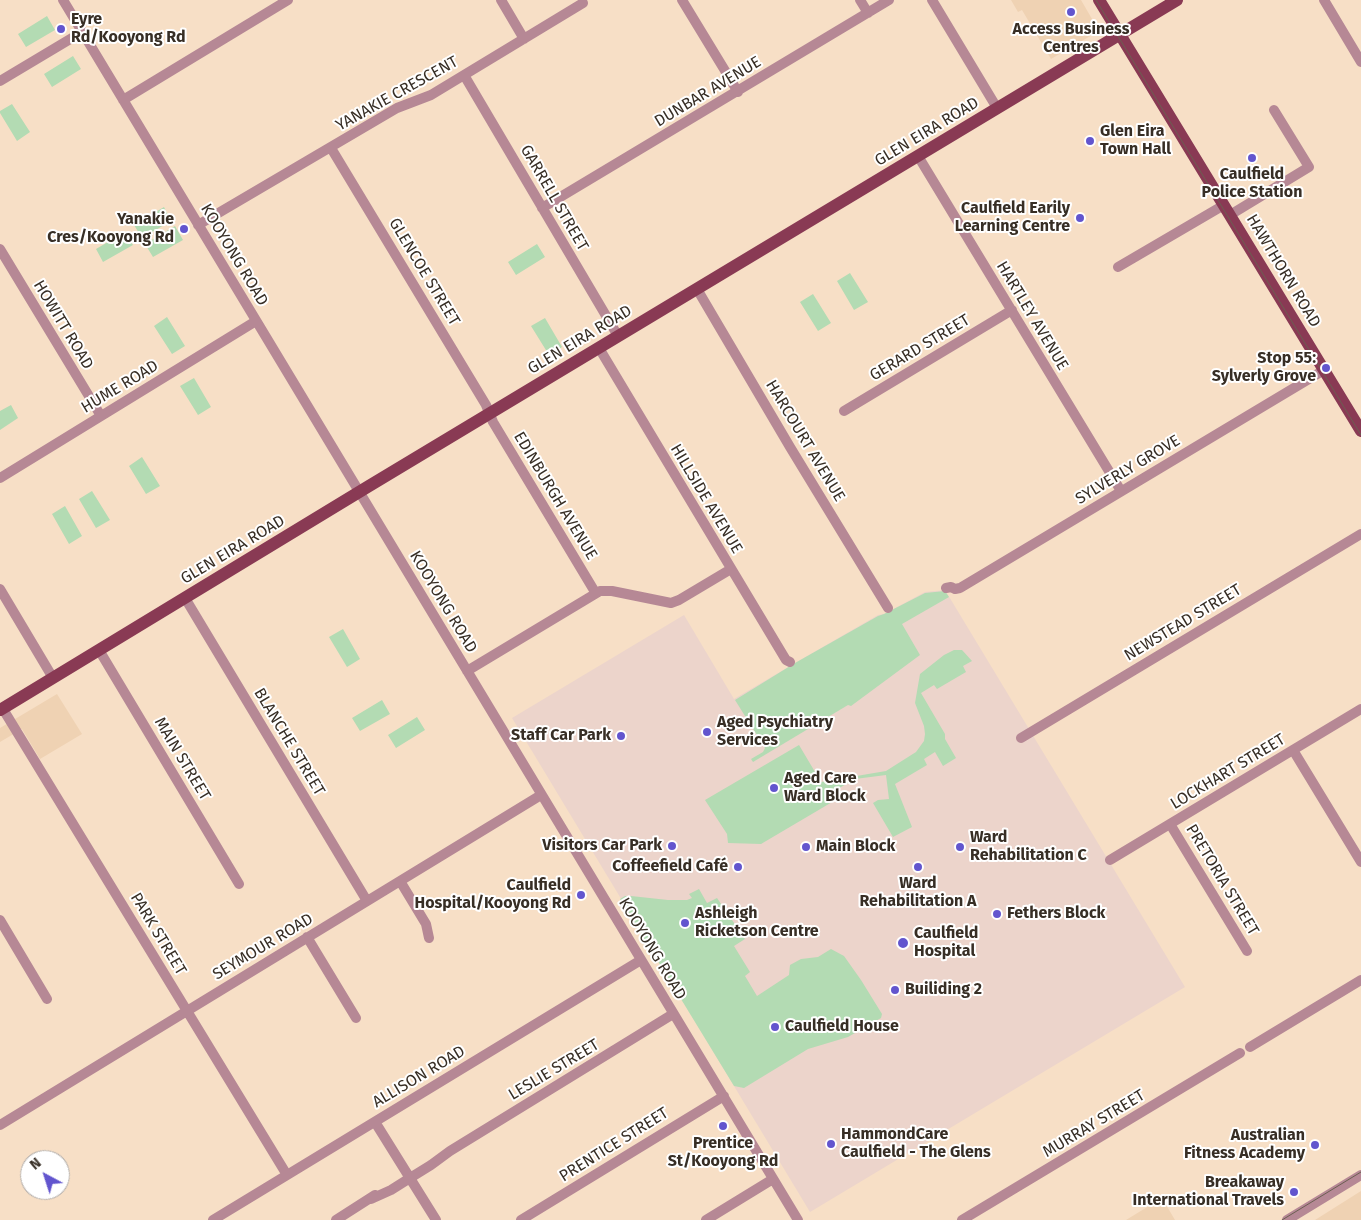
<!DOCTYPE html>
<html>
<head>
<meta charset="utf-8">
<style>
  body { margin:0 }
  #map { position:relative; width:1361px; height:1220px; overflow:hidden; background:#f7dfc6; font-family:"Fira Sans",sans-serif }
  canvas { display:block }
  .north { position:absolute; left:20px; top:1150px; width:50px; height:50px; box-sizing:border-box; background:#fff; border:1px solid #afaba8; border-radius:50%; rotate:320deg; font-size:14px; font-weight:700; line-height:20px; text-align:center; color:#372e25 }
  .north::after { content:''; display:block; margin:auto; width:18px; height:22px; background:#6255ce; clip-path:polygon(50% 0,100% 100%,50% 72%,0 100%) }
</style>
</head>
<body>
<div id="map">
<canvas width="1361" height="1220"></canvas>
<div class="north">N</div>
</div>
<script>
const c = document.querySelector('canvas').getContext('2d');
c.lineJoin = 'round';
function paint(path, color) { c.fillStyle = color; c.fill(path, 'evenodd'); }
const toPath = rows => new Path2D(rows.map(r => 'M' + r).join(''));
function strokePath(path, color, width, dash) { c.strokeStyle = color; c.lineWidth = width; c.lineCap = dash ? 'butt' : 'round'; c.setLineDash(dash || []); c.stroke(path); }
function write(font, color, halo, rows, align = 'center') {
  c.font = font + ' "Fira Sans",sans-serif'; c.lineWidth = 4; c.setLineDash([]); c.textBaseline = 'middle'; c.strokeStyle = halo; c.fillStyle = color; for (const [text, x, y, turn = 0] of rows) {
    c.save(); c.translate(x, y); c.rotate((+turn || 0) * Math.PI / 180); c.textAlign = isNaN(turn) ? turn : align; if (halo) c.strokeText(text, 0, 0); c.fillText(text, 0, 0); c.restore();
  }
}
const built = toPath([
  [1011,0,1081,0,1099,31,1051,59,1022,10,1018,12],
  [57,694,82,734,40,759,22,729,0,742,0,728],
  [1361,1191,1361,1220,1315,1220],
  [1162,1198,1175,1220,1126,1220]
]);
const medical = toPath([
  [945,590,1185,987,810,1212,512,718,684,615,734,699,795,663,878,615,884,614,925,592]
]);
const green = toPath([
  [47,16,55,30,26,47,18,34],
  [73,56,81,69,52,87,44,74],
  [12,104,30,132,17,141,0,113,0,111],
  [164,207,171,221,142,238,134,225],
  [175,226,183,240,153,257,145,244],
  [125,232,133,245,103,262,96,249],
  [537,244,545,257,516,275,508,262],
  [850,273,868,302,854,310,837,281],
  [813,294,831,323,818,331,800,302],
  [167,317,185,346,172,354,154,326],
  [545,318,562,347,549,355,531,326],
  [194,378,211,407,198,415,180,386],
  [11,405,18,418,0,430,0,411],
  [142,457,160,486,146,494,129,466],
  [92,491,110,520,96,528,79,499],
  [65,506,82,536,69,544,52,514],
  [945,591,949,597,902,624,920,655,851,706,848,705,753,762,751,759,763,752,765,748,735,700,795,663,878,616,884,614,925,593],
  [343,629,360,659,347,667,329,637],
  [954,650,962,650,972,661,963,666,966,672,937,689,934,685,921,693,945,734,945,739,956,758,943,766,935,752,924,759,927,765,895,784,912,827,893,837,873,803,878,800,889,799,886,775,855,779,834,791,839,798,761,844,728,843,727,834,705,800,799,745,821,782,886,771,916,752,924,741,925,734,924,726,915,703,920,674,944,655],
  [382,700,390,714,360,731,352,718],
  [417,717,425,730,396,748,388,735],
  [699,889,707,903,717,898,745,939,734,946,750,972,745,976,757,996,789,975,790,965,801,959,818,957,831,949,844,956,861,980,882,1014,881,1018,848,1037,808,1049,744,1088,734,1086,620,899,625,896,631,896,668,900,687,900,692,898,689,894]
]);
const minor = toPath([
  [63,0,798,1220],
  [501,0,524,39],
  [682,0,738,92],
  [860,0,868,13],
  [932,0,997,108],
  [1324,0,1361,62],
  [464,75,618,336],
  [0,81,82,32],
  [123,100,288,0],
  [331,148,486,405,493,422,595,592],
  [918,156,1121,491],
  [542,208,889,0],
  [1230,215,1309,167,1274,110],
  [198,225,397,108,431,95,583,3],
  [0,249,101,416],
  [1118,267,1224,205],
  [697,289,790,447,888,608],
  [599,348,786,660,790,662],
  [844,411,1012,310],
  [0,478,256,321],
  [946,588,951,587,955,589,960,588,1324,370],
  [0,589,53,678],
  [185,598,367,901],
  [99,650,239,884],
  [467,671,600,591,612,591,671,603,679,600,731,569],
  [3,709,287,1175],
  [1021,738,1361,534],
  [1293,750,1361,862],
  [1170,824,1247,951],
  [1110,860,1361,709],
  [400,881,426,924,429,938],
  [0,920,47,999],
  [307,937,356,1018],
  [1250,1047,1361,980],
  [375,1122,436,1220],
  [0,1125,541,795],
  [371,1199,391,1190,410,1178,431,1165,450,1151,673,1014],
  [213,1220,641,960],
  [336,1220,375,1195],
  [521,1220,724,1096],
  [706,1220,773,1179],
  [962,1220,1240,1053],
  [1287,1220,1361,1175]
]);
const major = toPath([
  [1099,0,1361,431],
  [0,710,369,486,1177,0]
]);
const tram = toPath([
  [1096,0,1361,435],
  [1282,1220,1361,1172]
]);
const markers = [
  [1071,12,5,"#6255ce"],
  [61,29,5,"#6255ce"],
  [1090,141,5,"#6255ce"],
  [1252,158,5,"#6255ce"],
  [1080,218,5,"#6255ce"],
  [184,229,5,"#6255ce"],
  [1326,368,5,"#6255ce"],
  [707,732,5,"#6255ce"],
  [621,736,5,"#6255ce"],
  [774,788,5,"#6255ce"],
  [672,846,5,"#6255ce"],
  [806,847,5,"#6255ce"],
  [960,847,5,"#6255ce"],
  [738,867,5,"#6255ce"],
  [918,867,5,"#6255ce"],
  [581,895,5,"#6255ce"],
  [997,914,5,"#6255ce"],
  [685,923,5,"#6255ce"],
  [903,943,6,"#6255ce"],
  [895,990,5,"#6255ce"],
  [775,1027,5,"#6255ce"],
  [723,1126,5,"#6255ce"],
  [831,1144,5,"#6255ce"],
  [1315,1145,5,"#6255ce"],
  [1294,1192,5,"#6255ce"]
];
const poiNames = [
  ["Eyre",71,20],
  ["Rd/Kooyong Rd",71,38],
  ["Access Business",1071,30,"center"],
  ["Centres",1071,48,"center"],
  ["Glen Eira",1100,132],
  ["Town Hall",1100,150],
  ["Caulfield",1252,175,"center"],
  ["Police Station",1252,193,"center"],
  ["Caulfield Earily",1070,209,"right"],
  ["Learning Centre",1070,227,"right"],
  ["Yanakie",174,220,"right"],
  ["Cres/Kooyong Rd",174,238,"right"],
  ["Stop 55:",1316,359,"right"],
  ["Sylverly Grove",1316,377,"right"],
  ["Aged Psychiatry",717,723],
  ["Services",717,741],
  ["Staff Car Park",611,736,"right"],
  ["Aged Care",784,779],
  ["Ward Block",784,797],
  ["Ward",970,838],
  ["Rehabilitation C",970,856],
  ["Visitors Car Park",662,846,"right"],
  ["Main Block",816,847],
  ["Coffeefield Café",728,867,"right"],
  ["Ward",918,884,"center"],
  ["Rehabilitation A",918,902,"center"],
  ["Caulfield",571,886,"right"],
  ["Hospital/Kooyong Rd",571,904,"right"],
  ["Ashleigh",695,914],
  ["Ricketson Centre",695,932],
  ["Fethers Block",1007,914],
  ["Caulfield",914,934],
  ["Hospital",914,952],
  ["Builiding 2",905,990],
  ["Caulfield House",785,1027],
  ["HammondCare",841,1135],
  ["Caulfield - The Glens",841,1153],
  ["Australian",1305,1136,"right"],
  ["Fitness Academy",1305,1154,"right"],
  ["Prentice",723,1144,"center"],
  ["St/Kooyong Rd",723,1162,"center"],
  ["Breakaway",1284,1183,"right"],
  ["International Travels",1284,1201,"right"]
];
const streetNames = [
  ["DUNBAR AVENUE",708,92,-31],
  ["YANAKIE CRESCENT",397,94,-29],
  ["GLEN EIRA ROAD",927,132,-31],
  ["GARRELL STREET",554,198,60],
  ["KOOYONG ROAD",234,255,59],
  ["HAWTHORN ROAD",1283,271,59],
  ["GLENCOE STREET",424,272,59],
  ["HARTLEY AVENUE",1032,316,59],
  ["HOWITT ROAD",63,325,59],
  ["GLEN EIRA ROAD",580,340,-31],
  ["GERARD STREET",920,348,-31],
  ["HUME ROAD",120,387,-31],
  ["HARCOURT AVENUE",805,441,59],
  ["SYLVERLY GROVE",1128,470,-31],
  ["EDINBURGH AVENUE",555,496,59],
  ["HILLSIDE AVENUE",706,499,59],
  ["GLEN EIRA ROAD",233,550,-31],
  ["KOOYONG ROAD",443,602,59],
  ["NEWSTEAD STREET",1183,623,-31],
  ["BLANCHE STREET",289,742,59],
  ["MAIN STREET",182,759,59],
  ["LOCKHART STREET",1228,772,-31],
  ["PRETORIA STREET",1222,880,59],
  ["PARK STREET",158,934,59],
  ["SEYMOUR ROAD",263,947,-31],
  ["KOOYONG ROAD",652,949,59],
  ["LESLIE STREET",554,1070,-31],
  ["ALLISON ROAD",419,1077,-31],
  ["MURRAY STREET",1094,1124,-31],
  ["PRENTICE STREET",614,1145,-32]
];
paint(built, '#efd2b3');
paint(medical, '#ecd4cb');
paint(green, '#b3dbb3');
strokePath(minor, '#b68895', 10);
strokePath(major, '#893a54', 12);
strokePath(tram, '#6c5f52', 1);
for (const [x, y, r, color] of markers) { const dot = new Path2D(); dot.arc(x, y, r, 0, 2 * Math.PI); c.fillStyle = color; c.fill(dot); strokePath(dot, '#fff', 2); }
write('bold 16px', '#372e25', '#fff', poiNames, 'left');
write('16px', '#372e25', '#fff', streetNames);
</script>
</body>
</html>
